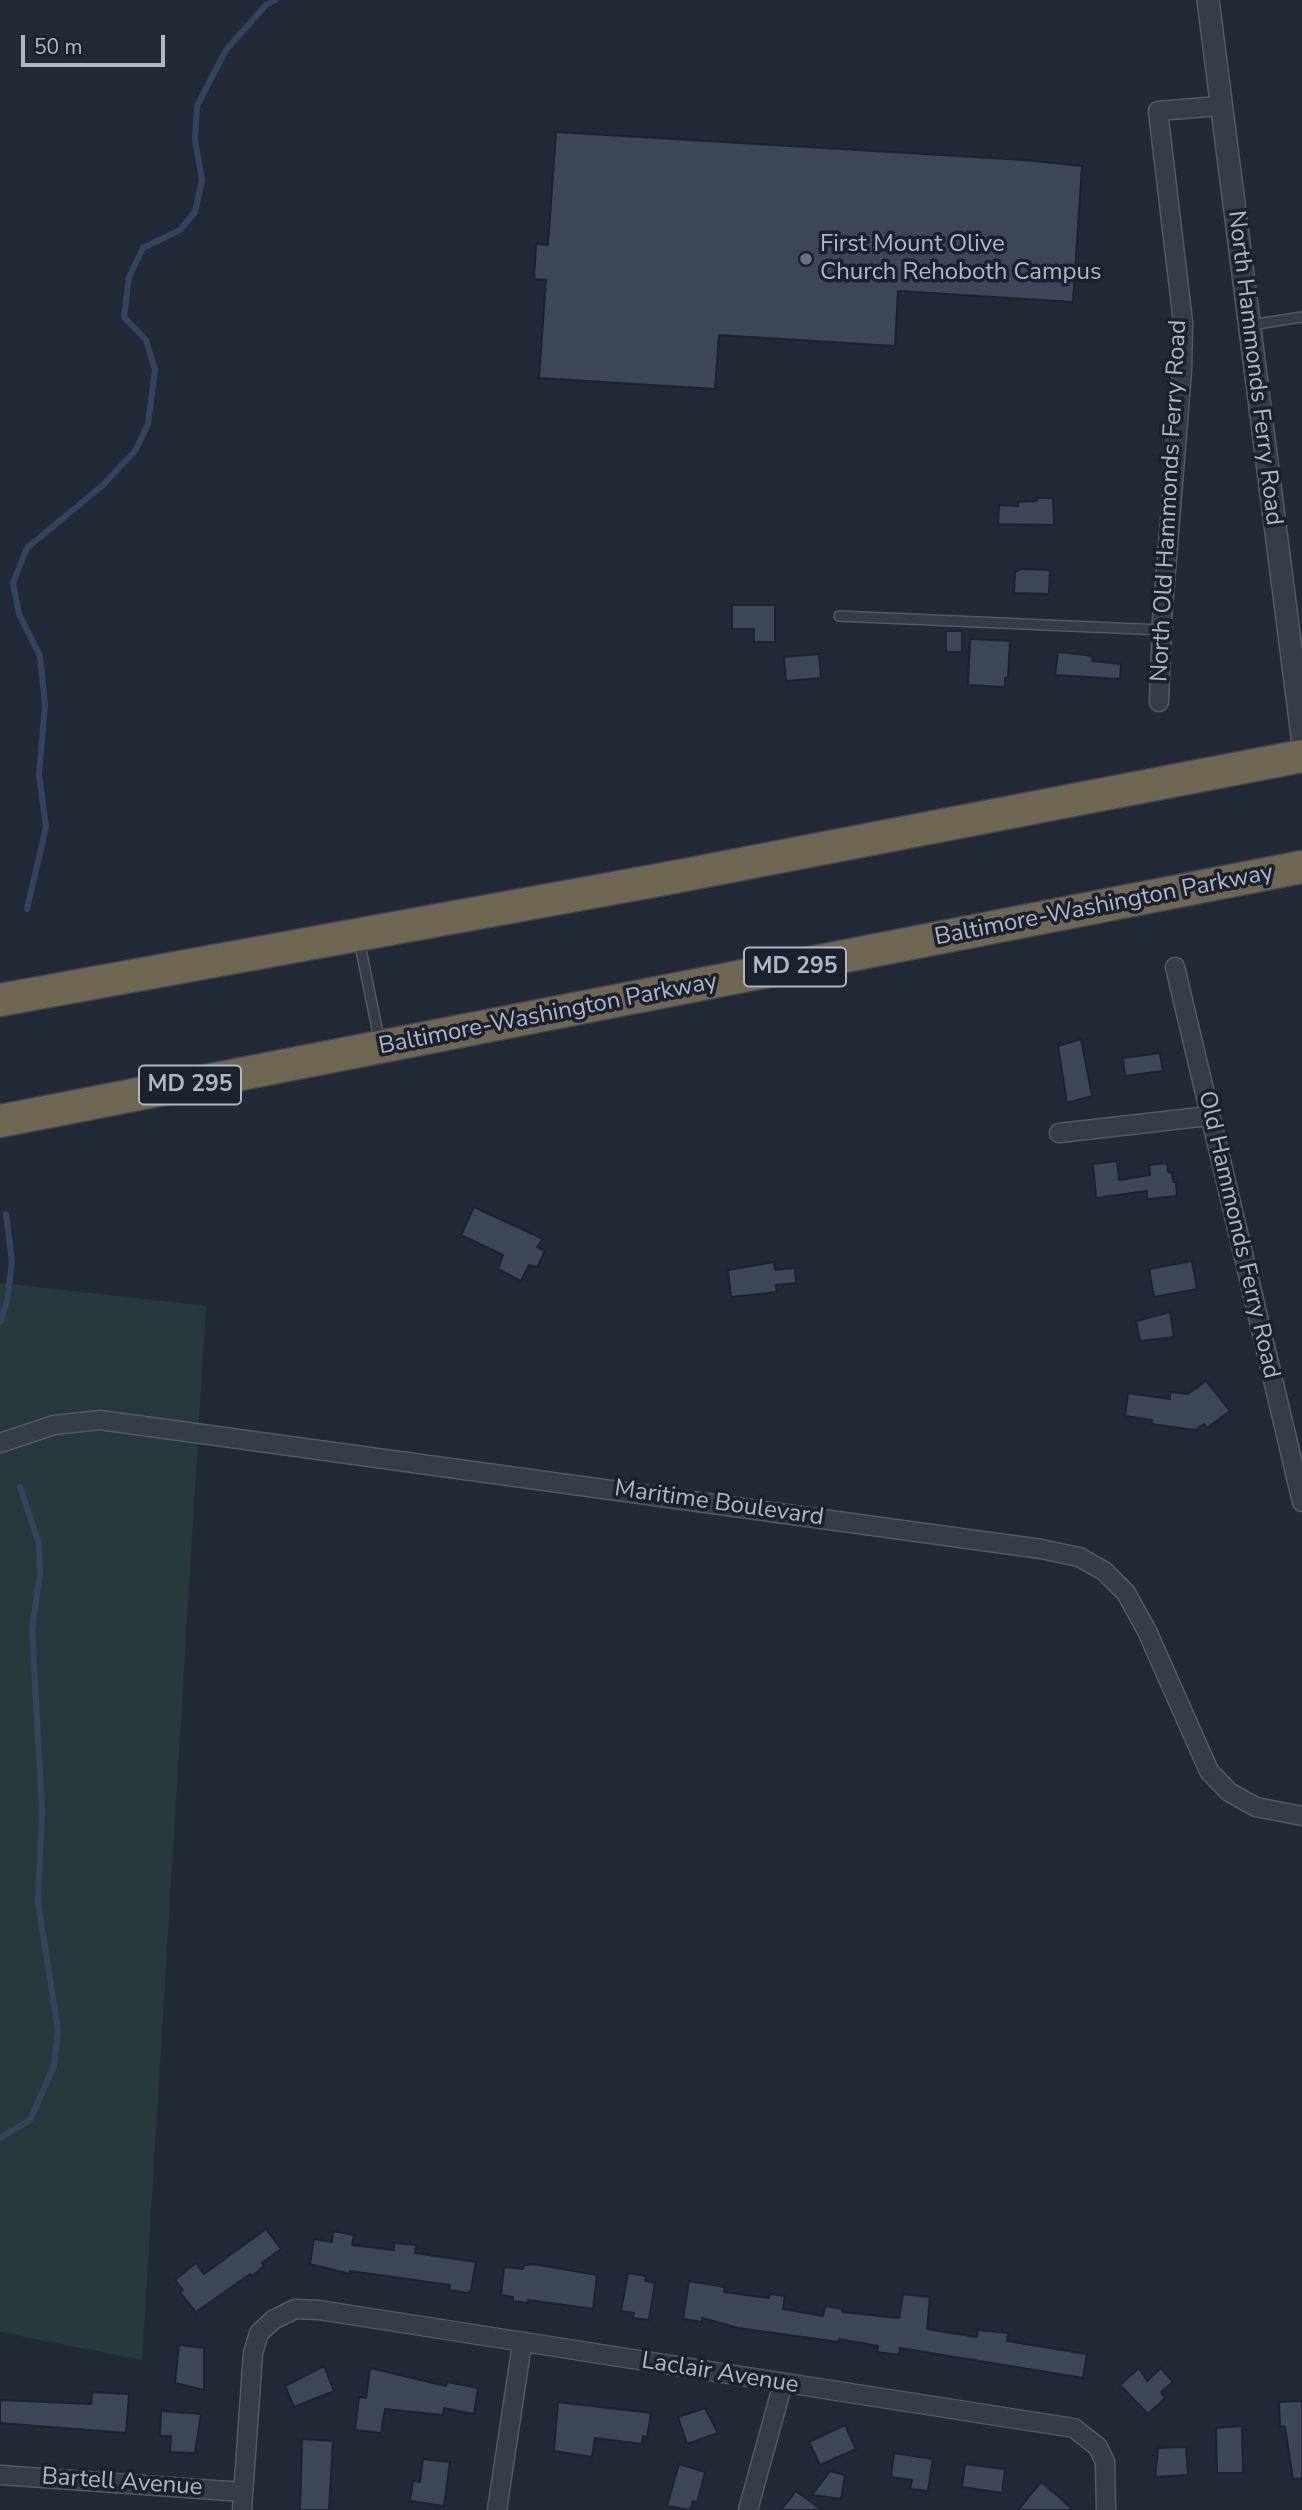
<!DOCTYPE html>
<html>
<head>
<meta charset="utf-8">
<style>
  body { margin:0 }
  #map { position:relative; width:1302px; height:2510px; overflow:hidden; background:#222a38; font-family:"Nunito Sans",sans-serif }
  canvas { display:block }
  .scale { position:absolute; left:21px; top:35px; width:144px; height:32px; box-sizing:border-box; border:4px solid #b0b6c5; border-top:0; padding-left:9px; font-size:21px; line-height:24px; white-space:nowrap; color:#b0b6c5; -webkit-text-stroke:5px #1b212e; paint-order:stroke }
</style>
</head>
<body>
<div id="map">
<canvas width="1302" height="2510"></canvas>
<div class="scale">50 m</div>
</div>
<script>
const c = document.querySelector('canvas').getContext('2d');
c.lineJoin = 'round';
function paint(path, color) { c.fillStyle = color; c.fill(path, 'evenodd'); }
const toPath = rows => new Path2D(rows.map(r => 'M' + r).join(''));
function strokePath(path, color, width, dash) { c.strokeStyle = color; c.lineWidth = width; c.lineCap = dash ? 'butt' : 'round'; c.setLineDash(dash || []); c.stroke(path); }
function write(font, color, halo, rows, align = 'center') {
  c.font = font + ' "Nunito Sans",sans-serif'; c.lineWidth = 7; c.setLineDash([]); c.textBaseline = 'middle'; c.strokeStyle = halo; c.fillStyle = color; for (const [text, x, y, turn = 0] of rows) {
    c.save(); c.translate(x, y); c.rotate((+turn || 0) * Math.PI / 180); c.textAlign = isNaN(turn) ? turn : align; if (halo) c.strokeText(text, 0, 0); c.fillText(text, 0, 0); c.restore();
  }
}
const green = toPath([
  [0,1283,206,1306,142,2360,0,2332]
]);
const stream = toPath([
  [27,909,46,827,39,774,45,705,40,656,19,614,13,583,27,548,103,485,135,451,148,424,155,370,146,340,124,317,129,277,143,248,180,230,195,212,202,180,195,140,197,106,226,50,266,5,275,0],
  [0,1322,7,1302,12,1261,6,1214],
  [0,2138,30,2120,54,2066,58,2030,38,1902,42,1811,32,1629,40,1574,39,1544,20,1487]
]);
const building = toPath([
  [556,132,1025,160,1082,166,1073,302,898,291,895,346,719,335,715,389,539,378,546,280,534,279,536,244,548,245,556,132],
  [1037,498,1053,498,1054,525,998,524,999,505,1018,506,1018,502,1037,501,1037,498],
  [1021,569,1050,570,1049,594,1014,593,1015,572,1021,569],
  [732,605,775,605,775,642,754,642,754,629,732,629,732,605],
  [946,631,962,631,962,652,946,652,946,631],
  [970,639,1010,641,1008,678,1005,678,1005,687,968,685,970,639],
  [1058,652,1086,655,1093,657,1092,661,1121,664,1120,679,1055,675,1058,652],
  [819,654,821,678,786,681,784,657,819,654],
  [1081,1039,1092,1096,1067,1103,1058,1046,1081,1039],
  [1160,1053,1163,1071,1125,1076,1123,1058,1160,1053],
  [1117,1161,1119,1180,1150,1175,1149,1165,1167,1163,1168,1172,1172,1173,1173,1182,1176,1182,1177,1196,1147,1199,1147,1191,1096,1198,1093,1164,1117,1161],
  [474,1207,543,1239,537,1247,545,1251,537,1267,529,1265,521,1281,498,1269,503,1255,461,1235,474,1207],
  [1192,1261,1197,1289,1154,1297,1149,1269,1192,1261],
  [774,1262,775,1270,795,1268,796,1283,776,1285,777,1292,731,1297,728,1270,774,1262],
  [1170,1312,1174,1337,1140,1341,1136,1321,1170,1312],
  [1206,1381,1230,1411,1207,1428,1204,1424,1195,1430,1151,1424,1152,1420,1125,1416,1128,1393,1170,1399,1170,1392,1188,1394,1206,1381],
  [266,2229,281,2249,262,2263,264,2266,252,2276,250,2274,196,2312,180,2292,183,2290,175,2280,196,2263,204,2274,266,2229],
  [333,2231,354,2235,352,2245,394,2250,394,2243,416,2245,415,2253,476,2262,471,2290,468,2293,449,2290,450,2285,350,2271,350,2274,310,2264,314,2239,332,2242,333,2231],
  [534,2264,597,2275,593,2309,528,2300,528,2303,513,2301,513,2297,501,2295,504,2267,523,2269,524,2265,534,2264],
  [628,2273,646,2276,645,2281,655,2283,649,2320,633,2318,634,2313,621,2311,628,2273],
  [689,2281,725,2287,724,2292,769,2298,770,2294,785,2296,783,2309,823,2316,825,2306,843,2309,842,2312,899,2318,903,2294,930,2297,927,2329,977,2337,978,2330,1008,2333,1007,2341,1087,2354,1083,2378,900,2348,899,2355,877,2352,878,2346,839,2339,838,2342,738,2328,702,2318,702,2322,683,2319,689,2281],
  [179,2345,204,2348,204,2390,175,2383,179,2345],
  [324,2366,334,2391,294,2407,285,2386,324,2366],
  [370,2368,446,2386,447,2382,478,2388,474,2414,444,2408,443,2415,385,2409,381,2433,355,2430,359,2397,366,2398,370,2368],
  [1139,2368,1147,2381,1161,2368,1173,2382,1161,2392,1165,2398,1148,2414,1120,2385,1139,2368],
  [92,2392,129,2394,126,2433,0,2423,0,2400,91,2404,92,2392],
  [1302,2401,1302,2478,1293,2479,1285,2427,1280,2426,1279,2402,1302,2401],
  [558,2402,651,2413,647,2437,643,2436,642,2444,595,2438,592,2457,554,2451,558,2402],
  [705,2408,718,2433,687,2444,678,2417,705,2408],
  [161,2411,201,2414,195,2453,170,2452,171,2436,160,2436,161,2411],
  [845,2425,856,2449,820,2465,809,2442,845,2425],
  [1242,2426,1243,2473,1217,2473,1216,2428,1242,2426],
  [302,2439,333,2441,329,2510,300,2510,302,2439],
  [1186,2447,1188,2475,1155,2477,1158,2448,1186,2447],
  [894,2453,933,2459,928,2491,910,2489,912,2480,891,2477,894,2453],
  [423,2459,450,2462,444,2506,410,2501,413,2481,420,2482,423,2459],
  [679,2464,705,2472,697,2503,693,2501,690,2510,667,2506,679,2464],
  [965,2464,1005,2469,1002,2493,962,2487,965,2464],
  [830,2471,845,2475,841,2499,812,2495,830,2471],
  [1041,2482,1058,2496,1073,2510,1018,2510,1041,2482],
  [796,2491,822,2510,781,2510,796,2491]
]);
const service = toPath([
  [1251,325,1302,317],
  [839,616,1162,630],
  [359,940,380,1043]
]);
const minor = toPath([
  [1159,702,1162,620,1182,371,1183,322,1158,111,1220,106],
  [1175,967,1302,1502],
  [1059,1133,1209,1116],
  [0,1443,54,1425,100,1420,1041,1549,1079,1557,1104,1571,1126,1593,1147,1631,1209,1771,1229,1792,1256,1807,1302,1816],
  [0,2475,243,2492],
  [242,2510,253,2353,259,2333,273,2320,295,2309,319,2310,1074,2428,1098,2447,1105,2462,1106,2510],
  [497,2510,522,2344],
  [748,2510,783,2383]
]);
const tertiary = toPath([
  [1208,0,1302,736]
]);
const motorway = toPath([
  [0,1000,664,879,1302,756],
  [0,1121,1302,867]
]);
const markers = [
  [806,259,7,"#6b7280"]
];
const shields = [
  [795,967,102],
  [190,1085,102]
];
const shieldNames = [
  ["MD 295",795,967],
  ["MD 295",190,1085]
];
const poiNames = [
  ["First Mount Olive",820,245],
  ["Church Rehoboth Campus",820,273]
];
const streetNames = [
  ["North Hammonds Ferry Road",1254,368,83],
  ["North Old Hammonds Ferry Road",1170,501,-87],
  ["Baltimore-Washington Parkway",1104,906,-11],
  ["Baltimore-Washington Parkway",548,1015,-11],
  ["Old Hammonds Ferry Road",1238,1235,77],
  ["Maritime Boulevard",719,1504,8],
  ["Laclair Avenue",720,2374,9],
  ["Bartell Avenue",122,2483,4]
];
paint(green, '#27393c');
strokePath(stream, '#36435f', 6);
paint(building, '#3e4758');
strokePath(building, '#1d2330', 2);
strokePath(service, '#535967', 12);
strokePath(minor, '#535967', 21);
strokePath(tertiary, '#535967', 24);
strokePath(motorway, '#404654', 35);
strokePath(service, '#363c49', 9);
strokePath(minor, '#363c49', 18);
strokePath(tertiary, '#363c49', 21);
strokePath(motorway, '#6f6653', 32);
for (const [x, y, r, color] of markers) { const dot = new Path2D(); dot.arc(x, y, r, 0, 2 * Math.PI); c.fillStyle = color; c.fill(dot); strokePath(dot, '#1b212e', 2.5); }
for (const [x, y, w] of shields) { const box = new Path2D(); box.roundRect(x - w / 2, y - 19.5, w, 39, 5); c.fillStyle = '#1b212e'; c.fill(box); strokePath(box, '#b0b6c5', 2); }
write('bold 23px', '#b0b6c5', null, shieldNames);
write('24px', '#b0b6c5', '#1b212e', poiNames, 'left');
write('24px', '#b0b6c5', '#1b212e', streetNames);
</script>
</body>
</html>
